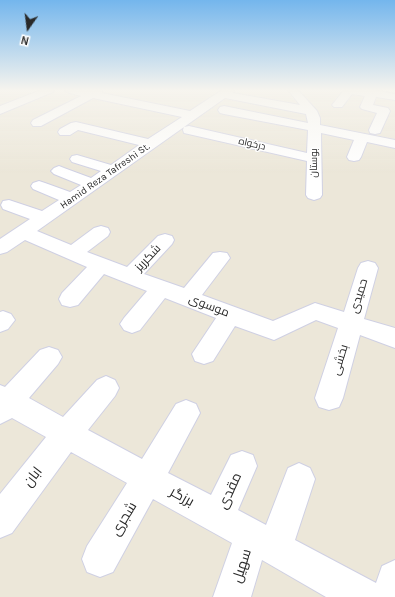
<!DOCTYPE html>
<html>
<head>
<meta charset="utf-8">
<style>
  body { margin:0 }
  #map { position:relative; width:395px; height:597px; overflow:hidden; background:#ece7d9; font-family:Karla,sans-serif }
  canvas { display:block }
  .north { position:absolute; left:8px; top:8px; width:40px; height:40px; -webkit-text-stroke:3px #fff; paint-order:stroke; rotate:194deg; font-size:11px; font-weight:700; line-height:16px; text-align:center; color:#292929 }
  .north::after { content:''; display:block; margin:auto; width:14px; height:18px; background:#292929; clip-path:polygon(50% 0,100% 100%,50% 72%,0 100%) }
</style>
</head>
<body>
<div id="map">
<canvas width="395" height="597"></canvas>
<div class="north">N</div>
</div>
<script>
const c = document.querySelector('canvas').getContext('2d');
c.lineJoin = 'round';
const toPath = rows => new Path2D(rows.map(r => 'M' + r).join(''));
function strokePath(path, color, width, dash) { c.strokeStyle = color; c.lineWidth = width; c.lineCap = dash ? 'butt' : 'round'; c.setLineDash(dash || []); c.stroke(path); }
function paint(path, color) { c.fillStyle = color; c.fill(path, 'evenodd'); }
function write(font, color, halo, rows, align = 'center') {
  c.font = font + ' Karla,Cairo,sans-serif'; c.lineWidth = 3; c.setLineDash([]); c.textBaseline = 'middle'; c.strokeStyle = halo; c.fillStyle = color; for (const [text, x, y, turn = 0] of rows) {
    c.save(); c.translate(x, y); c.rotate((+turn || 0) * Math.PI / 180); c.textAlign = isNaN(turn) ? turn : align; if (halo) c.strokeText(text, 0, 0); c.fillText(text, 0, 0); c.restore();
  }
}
const street = toPath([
  [41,90,54,90,53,92,0,114,0,106,41,90],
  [65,90,102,90,102,93,190,111,222,90,234,90,233,93,300,105,288,90,298,90,317,111,320,118,320,125,395,140,395,148,367,142,361,157,359,160,354,161,349,160,347,157,354,140,321,133,322,195,320,198,314,200,308,198,306,195,307,161,184,133,183,130,184,127,189,126,307,153,308,130,224,114,220,113,218,110,220,107,224,106,308,123,306,114,225,98,37,231,71,245,94,228,101,226,108,228,110,232,108,236,87,252,127,267,158,236,165,234,172,236,174,240,172,244,144,274,184,288,213,253,220,252,227,253,230,258,202,295,273,321,315,303,344,312,358,268,361,263,368,261,375,263,378,268,364,319,395,328,395,348,360,335,343,398,339,407,329,410,319,407,315,398,338,328,316,320,274,340,235,326,213,361,204,364,195,361,192,354,216,318,165,298,140,330,132,333,124,330,120,324,124,318,147,291,104,274,78,305,70,307,62,305,59,299,62,293,87,267,25,240,7,252,0,254,0,239,30,219,3,209,1,205,3,201,9,200,42,211,59,200,33,189,31,186,33,183,39,181,45,183,70,192,81,185,54,174,51,171,54,168,59,166,64,168,91,178,101,171,72,162,70,159,72,156,77,155,111,165,139,145,78,130,70,135,60,135,58,132,60,129,71,123,76,122,148,139,182,117,93,98,41,126,33,126,31,123,33,120,81,96,66,92,65,90],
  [344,90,372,90,395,94,395,100,376,97,373,105,388,108,390,111,380,133,375,134,370,133,369,130,377,113,362,109,360,107,365,96,352,94,342,107,334,107,332,105,344,90],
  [3,311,11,314,15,320,8,329,0,332,0,312,3,311],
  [49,347,58,350,62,357,58,364,29,398,63,417,97,380,106,376,115,380,119,388,115,396,88,430,142,459,176,404,186,400,196,404,200,413,168,473,211,495,231,455,242,451,253,455,257,466,238,510,266,525,288,468,299,463,310,468,315,479,295,540,376,583,382,566,395,560,395,597,326,597,262,560,251,597,213,597,232,543,153,499,113,572,100,577,87,572,82,559,87,546,127,483,71,452,12,533,0,538,0,494,46,437,12,418,0,424,0,385,5,387,40,350,49,347]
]);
const farStreetnames = [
  ["درخواه",252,144,13],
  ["بوستان",314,163,-89],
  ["Hamid Reza Tafreshi St.",105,176,-35]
];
const streetNames = [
  ["شکرریز",148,258,-47],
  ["حمیدی",359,296,-73],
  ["موسوی",209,306,21],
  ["بخشی",340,360,-73]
];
const nearStreetnames = [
  ["ابان",33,477,-52],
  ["مقدی",230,491,-65],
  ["برزگر",182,497,29],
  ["شجری",124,519,-59],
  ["سهیل",242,566,-72]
];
strokePath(street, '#cfd0e3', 2);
paint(street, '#fff');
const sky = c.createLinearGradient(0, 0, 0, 173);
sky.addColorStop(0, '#74b6ed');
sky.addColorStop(0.52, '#f6f4ee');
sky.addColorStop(1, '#f6f4ee00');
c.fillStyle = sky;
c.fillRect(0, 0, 395, 173);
write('10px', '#292929', '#fff', farStreetnames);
write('12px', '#292929', '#fff', streetNames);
write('14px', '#292929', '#fff', nearStreetnames);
</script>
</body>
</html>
